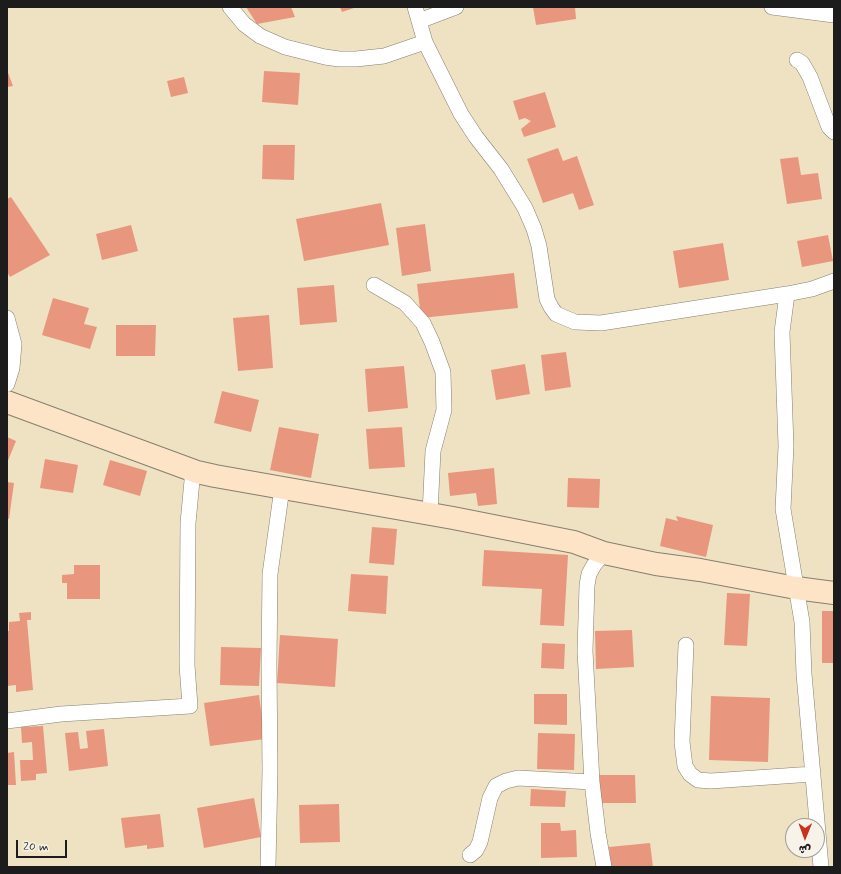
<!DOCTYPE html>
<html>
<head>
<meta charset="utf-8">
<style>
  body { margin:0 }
  #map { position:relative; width:841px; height:874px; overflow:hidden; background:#eee2c3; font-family:Mynerve,"Playpen Sans Arabic",sans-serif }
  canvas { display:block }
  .frame { position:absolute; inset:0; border:8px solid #1c1c1c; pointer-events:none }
  .north { position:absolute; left:785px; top:818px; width:40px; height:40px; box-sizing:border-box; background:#f7f3e8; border:1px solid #9f9d96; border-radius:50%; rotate:181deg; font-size:11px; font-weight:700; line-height:16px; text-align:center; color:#1c1c1c }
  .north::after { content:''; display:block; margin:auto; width:14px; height:18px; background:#c8321e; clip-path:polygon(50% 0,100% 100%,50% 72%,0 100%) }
  .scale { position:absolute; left:16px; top:840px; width:51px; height:18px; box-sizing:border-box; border:2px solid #1c1c1c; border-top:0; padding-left:5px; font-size:12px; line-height:14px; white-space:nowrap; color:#1c1c1c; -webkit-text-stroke:3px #f7f3e8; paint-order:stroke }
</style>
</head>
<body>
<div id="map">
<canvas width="841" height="874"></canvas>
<div class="frame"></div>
<div class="north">ش</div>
<div class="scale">20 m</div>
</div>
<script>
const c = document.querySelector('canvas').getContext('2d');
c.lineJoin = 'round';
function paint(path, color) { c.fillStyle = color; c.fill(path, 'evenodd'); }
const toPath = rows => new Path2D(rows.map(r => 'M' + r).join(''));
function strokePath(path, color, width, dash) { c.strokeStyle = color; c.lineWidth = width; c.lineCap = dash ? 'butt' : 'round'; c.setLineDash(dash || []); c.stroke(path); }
const building = toPath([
  [246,7,291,7,295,17,257,24],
  [340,7,357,7,342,12],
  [533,7,575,7,576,19,536,25],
  [7,70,13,86,7,87],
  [264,71,300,73,298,105,262,102],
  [184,77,188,93,171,97,167,81],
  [545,92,556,127,524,137,521,129,531,121,525,118,519,120,513,101],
  [263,145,295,145,294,180,262,179],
  [558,148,563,161,577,156,594,205,579,210,573,193,543,203,527,159],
  [798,157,801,175,818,173,822,199,787,204,780,159],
  [11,197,50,255,10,277,7,272,7,199],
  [381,203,389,245,304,261,296,219],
  [425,224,431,271,402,276,396,228],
  [131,225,138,251,102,260,96,234],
  [828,235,833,261,802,267,797,241],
  [723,243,729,280,679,288,673,251],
  [514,273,518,308,421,318,417,284],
  [334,285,337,322,300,325,297,288],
  [53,298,89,308,84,324,97,327,90,349,42,335],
  [269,315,273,368,238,371,233,318],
  [116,325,156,325,155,356,116,356],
  [566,352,571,387,545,391,541,355],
  [525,364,530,394,496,400,491,370],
  [404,366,408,408,368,412,365,369],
  [222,391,259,400,251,432,214,423],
  [279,427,319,434,311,478,270,470],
  [402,427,405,467,369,469,366,429],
  [7,437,16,441,7,463],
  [45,459,78,465,73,493,40,488],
  [110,460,147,471,140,496,103,485],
  [494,468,497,504,478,506,476,493,450,496,448,473],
  [568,478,600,479,599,508,567,507],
  [7,482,14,483,9,519,7,518],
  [676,516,713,525,706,557,660,546,666,518,678,521],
  [372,527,397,529,394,565,369,563],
  [484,550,568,555,564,626,540,625,542,589,482,586],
  [74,565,100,565,100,599,67,599,67,583,62,583,62,575,74,574],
  [351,574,388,576,386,614,348,611],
  [727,593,750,594,747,646,724,645],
  [822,611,834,611,834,663,822,663],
  [31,612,31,620,27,620,33,690,16,692,16,685,7,686,7,631,9,631,9,622,20,621,19,613],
  [632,630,634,667,596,669,595,631],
  [280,635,338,639,335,687,277,683],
  [542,643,565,644,564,669,541,668],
  [221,647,261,648,259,686,220,685],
  [534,694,567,694,567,725,534,724],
  [259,695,265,739,210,746,204,703],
  [711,696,770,698,768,762,709,760],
  [43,726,47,773,36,774,36,780,21,781,20,760,33,760,32,742,22,743,21,727],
  [104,729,108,766,69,771,65,733,78,732,80,749,88,748,86,731],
  [538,733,575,734,574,770,537,769],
  [14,752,16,785,7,785,7,753],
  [597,775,635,775,636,803,597,803],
  [531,789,566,791,565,807,530,806],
  [254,798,261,837,204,848,197,808],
  [339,804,340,842,300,843,299,805],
  [160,814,164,847,147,849,147,845,125,848,121,818],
  [541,823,560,823,561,831,576,830,577,857,541,858],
  [650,843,653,867,611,867,609,847]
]);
const street = toPath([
  [230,7,244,24,260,36,285,47,325,57,339,59,356,59,384,56,425,42],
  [415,7,425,42,461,114,476,137,501,169,525,208,534,229,539,246,547,299,551,307,556,314,575,322,601,323,787,294],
  [772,7,834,15],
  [419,21,456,7],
  [797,60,802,63,810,77,829,127,834,132],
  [374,285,405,303,423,323,432,342,443,372,444,410,433,451,430,514],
  [7,318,14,344,12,368,7,384],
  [686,645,682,742,685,766,690,774,698,780,711,781,813,774],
  [7,721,61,714,190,706,187,665,188,523,193,470],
  [470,855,476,850,480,842,490,798,496,786,506,781,518,778,592,782],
  [268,867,270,770,269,664,270,574,282,488],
  [604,867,598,833,592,782,585,651,587,585,589,574,594,565,604,553],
  [821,867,804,674,802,622,783,509,786,446,782,332,787,294,812,289,834,281]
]);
const secondary = toPath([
  [7,402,197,472,215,476,453,518,574,542,604,553,656,564,700,570,796,588,834,593]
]);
paint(building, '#e9967e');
strokePath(street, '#857f70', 16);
strokePath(secondary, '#857f70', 24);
strokePath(street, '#fff', 15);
strokePath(secondary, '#fee4c6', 22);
</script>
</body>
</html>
